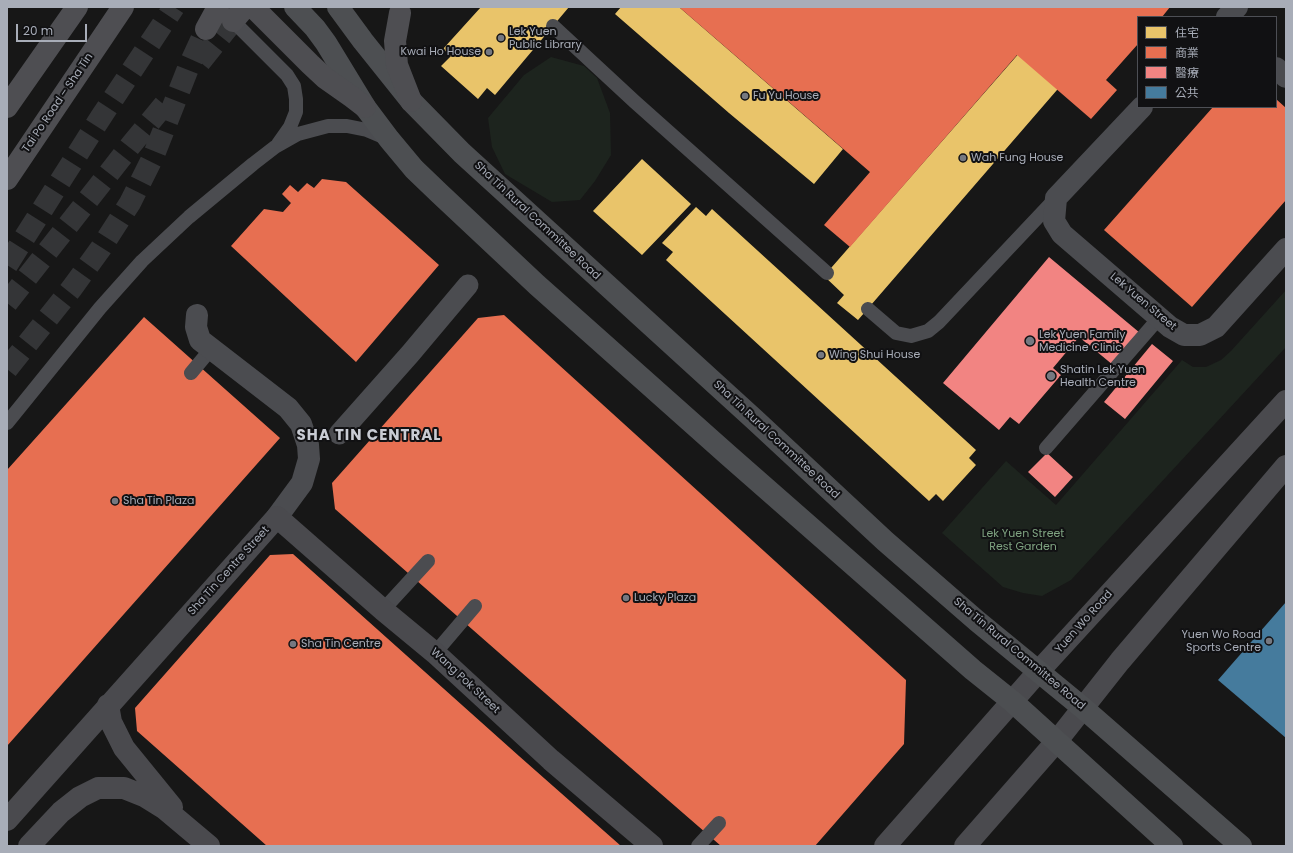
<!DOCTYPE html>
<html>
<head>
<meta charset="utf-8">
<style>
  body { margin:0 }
  #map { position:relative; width:1293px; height:853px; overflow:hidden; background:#171717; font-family:Poppins,"Noto Sans TC",sans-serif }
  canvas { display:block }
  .frame { position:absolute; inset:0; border:8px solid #a8adb8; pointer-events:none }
  .legend { position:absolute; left:1137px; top:16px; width:140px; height:92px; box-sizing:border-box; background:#111113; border:1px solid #4d4f55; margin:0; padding:5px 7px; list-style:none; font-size:12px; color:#a8adb8 }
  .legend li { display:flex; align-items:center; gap:8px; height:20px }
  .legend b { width:20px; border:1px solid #4d4f55 }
  .scale { position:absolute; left:16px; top:24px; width:71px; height:18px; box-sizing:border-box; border:2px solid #a8adb8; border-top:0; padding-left:5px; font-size:12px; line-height:14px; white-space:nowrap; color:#a8adb8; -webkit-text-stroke:3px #111113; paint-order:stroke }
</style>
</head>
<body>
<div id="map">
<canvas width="1293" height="853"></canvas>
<div class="frame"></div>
<ul class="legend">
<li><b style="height:11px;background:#e9c46a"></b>住宅</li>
<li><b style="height:11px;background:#e76f51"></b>商業</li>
<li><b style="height:11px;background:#f28482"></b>醫療</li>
<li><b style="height:11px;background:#457b9d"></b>公共</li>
</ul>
<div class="scale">20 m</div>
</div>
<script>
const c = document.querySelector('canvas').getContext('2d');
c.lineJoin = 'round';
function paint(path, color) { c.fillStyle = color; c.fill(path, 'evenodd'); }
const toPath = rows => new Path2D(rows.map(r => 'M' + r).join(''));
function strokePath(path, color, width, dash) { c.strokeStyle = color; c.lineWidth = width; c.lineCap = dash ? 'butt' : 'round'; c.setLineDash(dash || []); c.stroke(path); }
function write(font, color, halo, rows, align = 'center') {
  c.font = font + ' Poppins,sans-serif'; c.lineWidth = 4; c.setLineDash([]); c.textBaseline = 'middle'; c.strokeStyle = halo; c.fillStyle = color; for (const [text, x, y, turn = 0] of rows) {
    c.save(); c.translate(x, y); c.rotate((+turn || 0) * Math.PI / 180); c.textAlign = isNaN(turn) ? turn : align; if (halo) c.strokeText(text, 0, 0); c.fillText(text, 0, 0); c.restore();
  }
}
const green = toPath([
  [551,57,584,66,597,78,610,113,611,155,595,181,580,200,552,202,505,174,492,147,488,118,524,75],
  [1286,290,1286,347,1071,580,1042,596,1023,593,1003,587,942,533,1006,461,1056,505,1182,360,1193,367,1206,367,1221,360,1231,351]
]);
const homes = toPath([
  [481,7,569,7,495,95,487,88,478,99,441,66,451,56,443,49],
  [621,7,679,7,843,149,814,184,729,113,615,14],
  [1042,27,1070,49,1063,57,1076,68,858,320,837,303,844,295,824,276],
  [642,159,691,204,642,255,593,211],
  [696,207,706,216,712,209,976,450,969,458,976,465,943,501,936,494,929,501,666,260,673,252,662,243],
  [476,381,488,392,475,408,483,415,497,399,509,409,498,421,513,434,501,448,487,436,480,444,494,455,483,468,469,456,456,472,443,461,457,445,449,438,435,455,423,445,433,432,418,419,430,406,444,418,451,410,437,399,448,386,462,397],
  [186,388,205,404,191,420,215,440,231,421,251,437,199,498,179,481,198,459,176,440,163,455,144,438],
  [554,395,575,412,588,396,602,408,587,426,595,432,609,414,621,424,608,440,621,451,611,463,593,449,586,457,605,471,592,487,580,477,573,485,560,474,573,458,567,453,554,469,539,457,547,448,525,430,537,416,565,439,571,431,543,408],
  [421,446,434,457,421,473,429,480,443,463,455,473,444,486,459,499,447,512,433,501,427,508,440,520,429,533,416,521,402,537,389,526,403,510,395,503,381,520,369,509,380,497,365,484,376,471,390,483,397,475,383,463,394,451,408,462],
  [631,452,643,462,649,454,663,465,650,481,655,486,669,470,683,482,676,491,697,509,685,523,658,500,651,508,679,531,668,544,647,527,634,543,620,531,635,513,628,507,613,524,601,514,615,498,602,487,612,475,629,490,636,482,618,467],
  [114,472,132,488,119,504,142,524,159,505,178,522,126,582,106,566,126,543,103,524,90,539,71,522],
  [712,542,733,559,747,544,761,555,746,574,753,579,767,562,779,572,766,588,779,599,769,611,752,596,745,605,763,620,751,635,738,625,732,633,718,622,731,606,726,601,712,617,698,605,705,596,684,578,696,564,723,587,730,579,701,556],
  [43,554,61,570,47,586,71,606,87,586,107,603,55,663,35,647,54,625,32,606,19,620,7,610,7,596],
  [274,594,288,606,277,618,283,623,293,611,307,622,296,634,306,643,296,654,286,645,280,652,290,661,278,674,269,665,238,700,248,708,237,721,227,713,221,719,231,728,221,740,211,731,200,743,187,731,198,719,192,714,181,726,168,715,179,703,168,694,178,682,189,691,194,685,185,676,196,663,206,671,218,658,230,669,215,687,221,692,259,650,253,644,237,661,224,650,236,637,226,628,238,615,248,624,254,617,244,608,253,597,264,606],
  [784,600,796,611,802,603,816,614,802,630,808,635,822,619,836,631,828,640,850,658,838,672,811,649,804,657,832,680,821,693,800,676,786,691,772,680,788,662,780,656,766,673,754,663,767,646,755,636,764,624,782,639,789,631,771,616],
  [16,668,35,685,7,718,7,678],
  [841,705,854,716,840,732,848,739,862,722,875,732,864,745,879,758,867,771,853,760,847,767,860,779,850,792,836,780,822,796,809,785,823,769,815,762,801,779,789,769,800,756,784,743,796,730,810,742,817,734,803,723,814,710,828,721],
  [222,745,240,761,255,745,269,757,254,773,262,781,277,764,291,777,277,794,292,808,309,822,323,806,339,819,323,835,332,842,346,825,360,838,352,846,288,846,297,836,264,807,250,823,235,810,250,794,242,787,227,803,214,792,228,775,209,758],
  [786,771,799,782,785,798,793,805,807,788,819,799,808,811,823,824,812,837,797,825,791,833,804,844,803,846,757,846,767,835,759,828,745,845,733,835,744,822,729,809,740,796,755,808,761,800,747,788,758,776,772,787]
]);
const shops = toPath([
  [679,7,1170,7,1162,17,1138,17,1138,44,1106,80,1117,90,1091,119,1017,55,850,247,824,225,870,172],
  [1276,99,1286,108,1286,200,1192,307,1104,230,1213,107,1276,107],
  [322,179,346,182,439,265,356,362,231,246,264,209,283,212,291,203,282,194,290,185,298,192,307,183,314,188],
  [504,315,906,680,904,744,815,846,721,846,562,708,335,509,332,483,478,318],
  [144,317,280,438,7,746,7,470],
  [293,554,519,756,621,846,267,846,137,731,135,708,270,555]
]);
const health = toPath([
  [1049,257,1140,333,1113,365,1079,337,1053,368,1061,375,1019,424,1010,417,999,430,943,383],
  [1152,344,1173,361,1125,419,1104,402],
  [1047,453,1073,477,1055,497,1028,472]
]);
const public = toPath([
  [1286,602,1286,738,1218,680]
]);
const trunkTunnel = toPath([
  [200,62,233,21],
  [7,265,101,117,174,7],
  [7,303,131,145,169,99],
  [7,369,72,288,101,248,130,203,153,157,189,66,206,29]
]);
const service = toPath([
  [227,15,287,75,294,86,296,99,296,112,290,127,278,144],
  [553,26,635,102,827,273],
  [868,309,896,333,911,336,928,331,939,322,1056,198],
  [191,373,211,349],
  [7,423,100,308,142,261,189,217,253,164,275,147,298,134,328,126,347,126,367,130,386,138],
  [1046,448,1159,318],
  [383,610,428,561],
  [435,653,475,606],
  [698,846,719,823]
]);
const pedestrian = toPath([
  [339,434,410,354,468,285]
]);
const minor = toPath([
  [1227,17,1237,7],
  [1276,68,1286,77],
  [1142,107,1056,198,1054,221,1062,234,1170,327,1184,335,1200,335,1216,327,1286,249],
  [197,315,196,327,200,340,288,408,301,424,308,445,309,459,302,483,277,517]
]);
const secondary = toPath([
  [108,705,111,722,124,748,172,807],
  [7,820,277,517,383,610,435,653,551,760,652,846],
  [29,846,61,812,80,797,98,788,124,788,144,796,165,809,209,846],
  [885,846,1038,672,1286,401],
  [965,846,1056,742,1120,661,1286,466]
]);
const primary = toPath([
  [295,7,315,28,326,43,365,107,389,139,414,169,439,193,537,285,728,455,973,670,1013,702,1172,846],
  [338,7,363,41,411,101,462,153,755,420,885,541,977,621,1083,708,1241,846]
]);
const trunk = toPath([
  [253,7,310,64,325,78,352,97,365,107],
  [400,13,395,41,397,65,411,101],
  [233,21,245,7],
  [206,29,218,7],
  [7,107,77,7],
  [7,179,123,7]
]);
const markers = [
  [501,38,4,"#757880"],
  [489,52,4,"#757880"],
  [745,96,4,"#757880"],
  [963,158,4,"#757880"],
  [1030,341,5,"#757880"],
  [821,355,4,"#757880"],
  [1051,376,5,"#757880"],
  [115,501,4,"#757880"],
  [626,598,4,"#757880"],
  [1269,641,4,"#757880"],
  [293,644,4,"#757880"]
];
const poiNames = [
  ["Lek Yuen",509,32],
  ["Public Library",509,45],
  ["Kwai Ho House",481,52,"right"],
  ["Fu Yu House",753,96],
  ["Wah Fung House",971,158],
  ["Lek Yuen Family",1039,335],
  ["Medicine Clinic",1039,348],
  ["Wing Shui House",829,355],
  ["Shatin Lek Yuen",1060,370],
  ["Health Centre",1060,383],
  ["Sha Tin Plaza",123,501],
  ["Lucky Plaza",634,598],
  ["Yuen Wo Road",1261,635,"right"],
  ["Sports Centre",1261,648,"right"],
  ["Sha Tin Centre",301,644]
];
const streetNames = [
  ["Tai Po Road – Sha Tin",58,103,-56],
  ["Sha Tin Rural Committee Road",537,221,43],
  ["Lek Yuen Street",1143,302,40],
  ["Sha Tin Rural Committee Road",776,440,43],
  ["Sha Tin Centre Street",229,571,-48],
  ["Yuen Wo Road",1084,622,-48],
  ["Sha Tin Rural Committee Road",1019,654,40],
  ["Wang Pok Street",465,681,43]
];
const parkNames = [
  ["Lek Yuen Street",1023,534],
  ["Rest Garden",1023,547]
];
const districtNames = [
  ["SHA TIN CENTRAL",369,436]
];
paint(green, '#1d241e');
paint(homes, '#e9c46a');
paint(shops, '#e76f51');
paint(health, '#f28482');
paint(public, '#457b9d');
strokePath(trunkTunnel, '#343537', 22, [22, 11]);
strokePath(service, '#4b4c50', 14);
strokePath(pedestrian, '#4b4c50', 21);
strokePath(minor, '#4b4c50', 22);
strokePath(secondary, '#4a4a4e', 22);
strokePath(primary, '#4d4f52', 22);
strokePath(trunk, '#4e4e52', 22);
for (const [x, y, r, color] of markers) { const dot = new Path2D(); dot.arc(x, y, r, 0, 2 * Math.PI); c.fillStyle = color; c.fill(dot); strokePath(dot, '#111113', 1.5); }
write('11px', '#a8adb8', '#111113', poiNames, 'left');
write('11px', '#a8adb8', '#111113', streetNames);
write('11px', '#7fa381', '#111113', parkNames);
c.letterSpacing = '1px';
write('bold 15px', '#c9ccd4', '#111113', districtNames);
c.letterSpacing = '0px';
</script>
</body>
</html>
